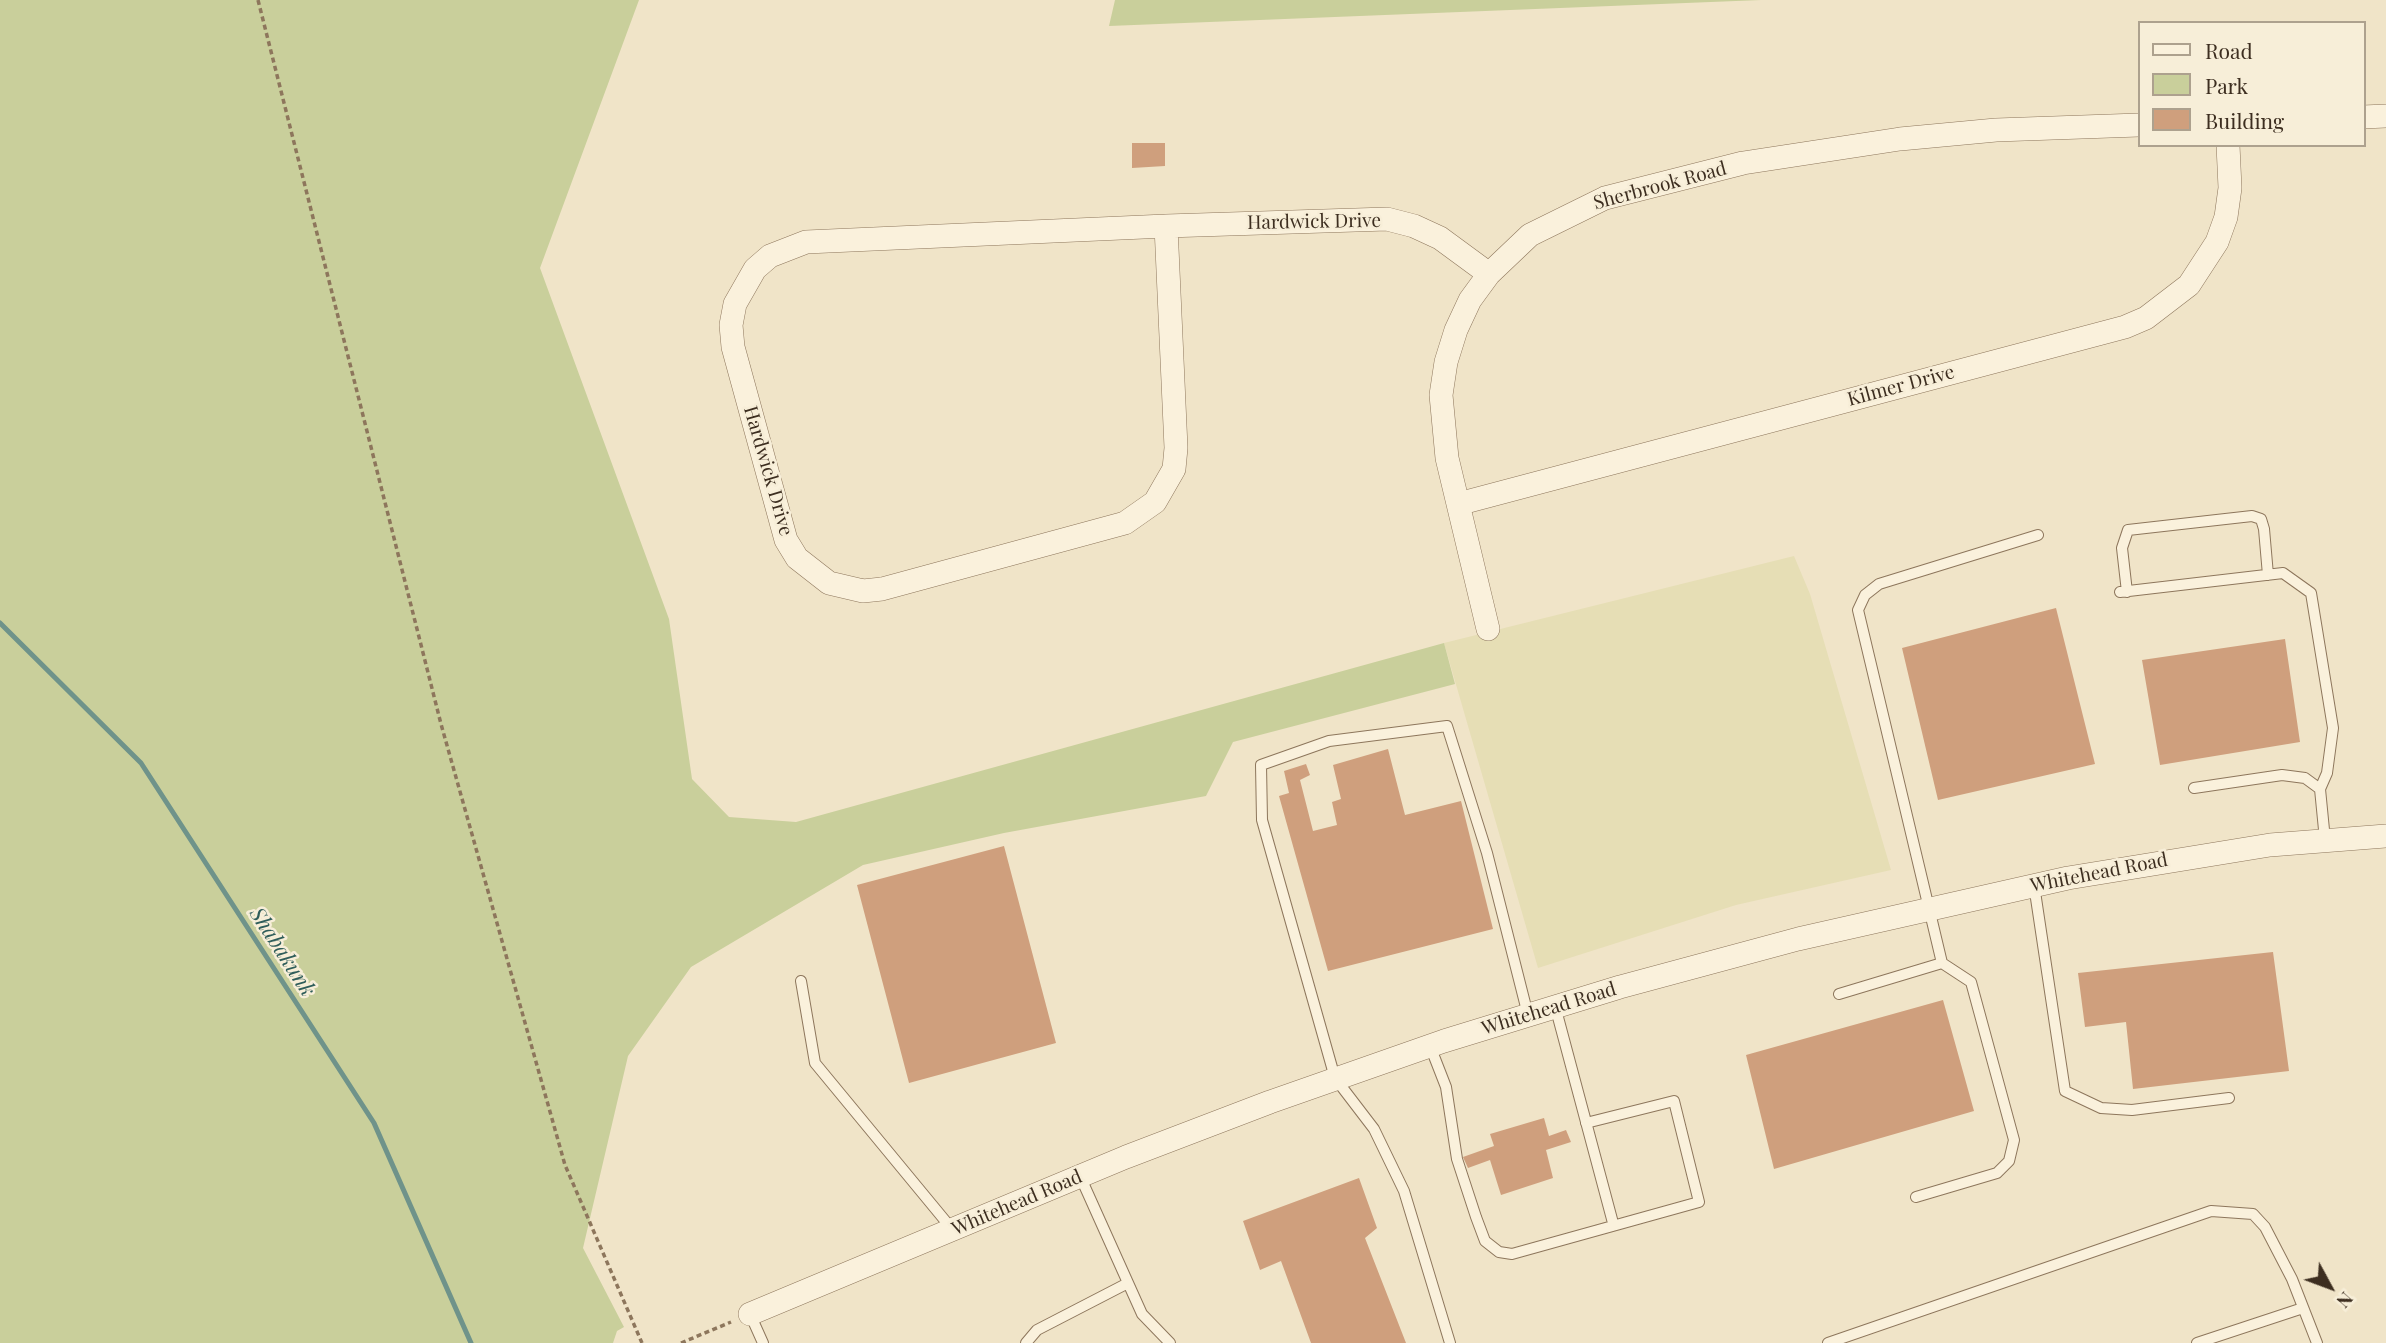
<!DOCTYPE html>
<html>
<head>
<meta charset="utf-8">
<style>
  body { margin:0 }
  #map { position:relative; width:2386px; height:1343px; overflow:hidden; background:#f0e4c8; font-family:"Playfair Display",serif }
  canvas { display:block }
  .legend { position:absolute; left:2138px; top:21px; width:228px; height:126px; box-sizing:border-box; background:#f7eed8; border:2px solid #ada18e; margin:0; padding:9px 12px; list-style:none; font-size:21px; color:#3d2e20 }
  .legend li { display:flex; align-items:center; gap:14px; height:35px }
  .legend b { width:35px; border:2px solid #ada18e }
  .north { position:absolute; left:2295px; top:1252px; width:70px; height:70px; -webkit-text-stroke:5px #f7eed8; paint-order:stroke; rotate:131deg; font-size:19px; font-weight:700; line-height:28px; text-align:center; color:#3d2e20 }
  .north::after { content:''; display:block; margin:auto; width:24px; height:32px; background:#3d2e20; clip-path:polygon(50% 0,100% 100%,50% 72%,0 100%) }
</style>
</head>
<body>
<div id="map">
<canvas width="2386" height="1343"></canvas>
<ul class="legend">
<li><b style="height:9px;background:#faf1dc"></b>Road</li>
<li><b style="height:19px;background:#c9cf9b"></b>Park</li>
<li><b style="height:19px;background:#cf9f7d"></b>Building</li>
</ul>
<div class="north">N</div>
</div>
<script>
const c = document.querySelector('canvas').getContext('2d');
c.lineJoin = 'round';
function paint(path, color) { c.fillStyle = color; c.fill(path, 'evenodd'); }
const toPath = rows => new Path2D(rows.map(r => 'M' + r).join(''));
function strokePath(path, color, width, dash) { c.strokeStyle = color; c.lineWidth = width; c.lineCap = dash ? 'butt' : 'round'; c.setLineDash(dash || []); c.stroke(path); }
function write(font, color, halo, rows, align = 'center') {
  c.font = font + ' "Playfair Display",serif'; c.lineWidth = 5; c.setLineDash([]); c.textBaseline = 'middle'; c.strokeStyle = halo; c.fillStyle = color; for (const [text, x, y, turn = 0] of rows) {
    c.save(); c.translate(x, y); c.rotate((+turn || 0) * Math.PI / 180); c.textAlign = isNaN(turn) ? turn : align; if (halo) c.strokeText(text, 0, 0); c.fillText(text, 0, 0); c.restore();
  }
}
const farmland = toPath([
  [1794,556,1810,594,1891,870,1736,905,1538,968,1444,643]
]);
const green = toPath([
  [0,0,639,0,540,268,669,619,692,779,729,817,796,822,1444,643,1455,684,1233,742,1206,796,1004,833,863,865,691,967,628,1056,583,1248,624,1327,617,1331,613,1343,0,1343],
  [1115,0,1761,0,1109,26]
]);
const stream = toPath([
  [0,623,141,763,374,1123,471,1343]
]);
const building = toPath([
  [1132,143,1165,143,1165,166,1132,168],
  [2056,608,2095,764,1938,800,1902,648],
  [2285,639,2300,742,2160,765,2142,660],
  [1388,749,1405,815,1461,801,1493,929,1328,971,1279,796,1289,793,1284,771,1306,764,1310,775,1300,780,1313,831,1337,825,1332,802,1341,799,1333,765],
  [1004,846,1056,1043,909,1083,857,885],
  [2273,952,2289,1071,2133,1089,2126,1022,2085,1027,2078,973],
  [1943,1000,1974,1111,1774,1169,1746,1055],
  [1544,1118,1549,1136,1566,1130,1571,1142,1546,1150,1553,1178,1501,1195,1490,1160,1468,1168,1463,1157,1494,1146,1490,1134],
  [1359,1178,1377,1228,1365,1238,1406,1343,1311,1343,1281,1261,1260,1270,1243,1221]
]);
const path = toPath([
  [258,0,441,724,565,1165,642,1343],
  [681,1343,731,1322]
]);
const service = toPath([
  [2120,592,2283,573,2311,593,2333,728,2327,773,2320,789,2325,840],
  [2127,592,2122,548,2128,530,2252,516,2261,519,2264,529,2268,575],
  [2194,788,2282,775,2305,778,2320,789],
  [2034,885,2065,1091,2101,1108,2132,1110,2229,1098],
  [801,981,815,1063,952,1229],
  [1839,994,1942,963],
  [1555,1006,1613,1223],
  [1430,1046,1446,1087,1457,1159,1476,1217,1485,1241,1499,1252,1512,1254,1699,1202,1674,1101,1586,1123],
  [1080,1176,1142,1314,1170,1343],
  [1916,1197,1997,1173,2009,1161,2014,1140,1971,982,1942,963,1858,610,1865,595,1879,584,2038,535],
  [750,1314,763,1343],
  [1026,1343,1037,1330,1128,1283],
  [1450,1343,1404,1191,1374,1129,1335,1078,1262,820,1261,765,1329,741,1447,726,1487,853,1528,1015],
  [1828,1343,2211,1211,2253,1214,2265,1227,2292,1279,2317,1343],
  [2197,1343,2303,1308]
]);
const minor = toPath([
  [2363,117,2386,116],
  [1166,226,1176,448,1174,469,1155,502,1125,523,882,589,863,591,829,583,797,558,786,540,733,347,731,325,735,304,755,269,770,256,806,242,1166,226],
  [1166,226,1387,219,1414,226,1440,238,1489,274],
  [1458,504,2125,327,2146,318,2189,285,2217,242,2226,217,2230,188,2228,145],
  [1488,629,1447,458,1441,395,1446,362,1456,330,1470,300,1489,274,1530,235,1605,198,1743,163,1900,139,1996,130,2139,125],
  [750,1314,1126,1157,1270,1102,1444,1041,1620,987,1798,939,2068,878,2270,845,2386,836]
]);
const streetNames = [
  ["Sherbrook Road",1660,186,-15],
  ["Hardwick Drive",1314,222,-1],
  ["Kilmer Drive",1901,386,-15],
  ["Hardwick Drive",768,471,74],
  ["Whitehead Road",2099,873,-11],
  ["Whitehead Road",1549,1009,-17],
  ["Whitehead Road",1017,1203,-23]
];
const waterNames = [
  ["Shabakunk",282,952,57]
];
paint(farmland, '#e6deb5');
paint(green, '#c9cf9b');
strokePath(stream, '#6f938a', 5);
paint(building, '#cf9f7d');
strokePath(service, '#8d765c', 12);
strokePath(minor, '#8d765c', 24);
strokePath(path, '#8d765c', 3.5, [5, 3.5]);
strokePath(service, '#faf1dc', 10);
strokePath(minor, '#faf1dc', 23);
write('19px', '#3d2e20', '#f7eed8', streetNames);
write('italic 21px', '#2f5d5a', '#f7eed8', waterNames);
</script>
</body>
</html>
